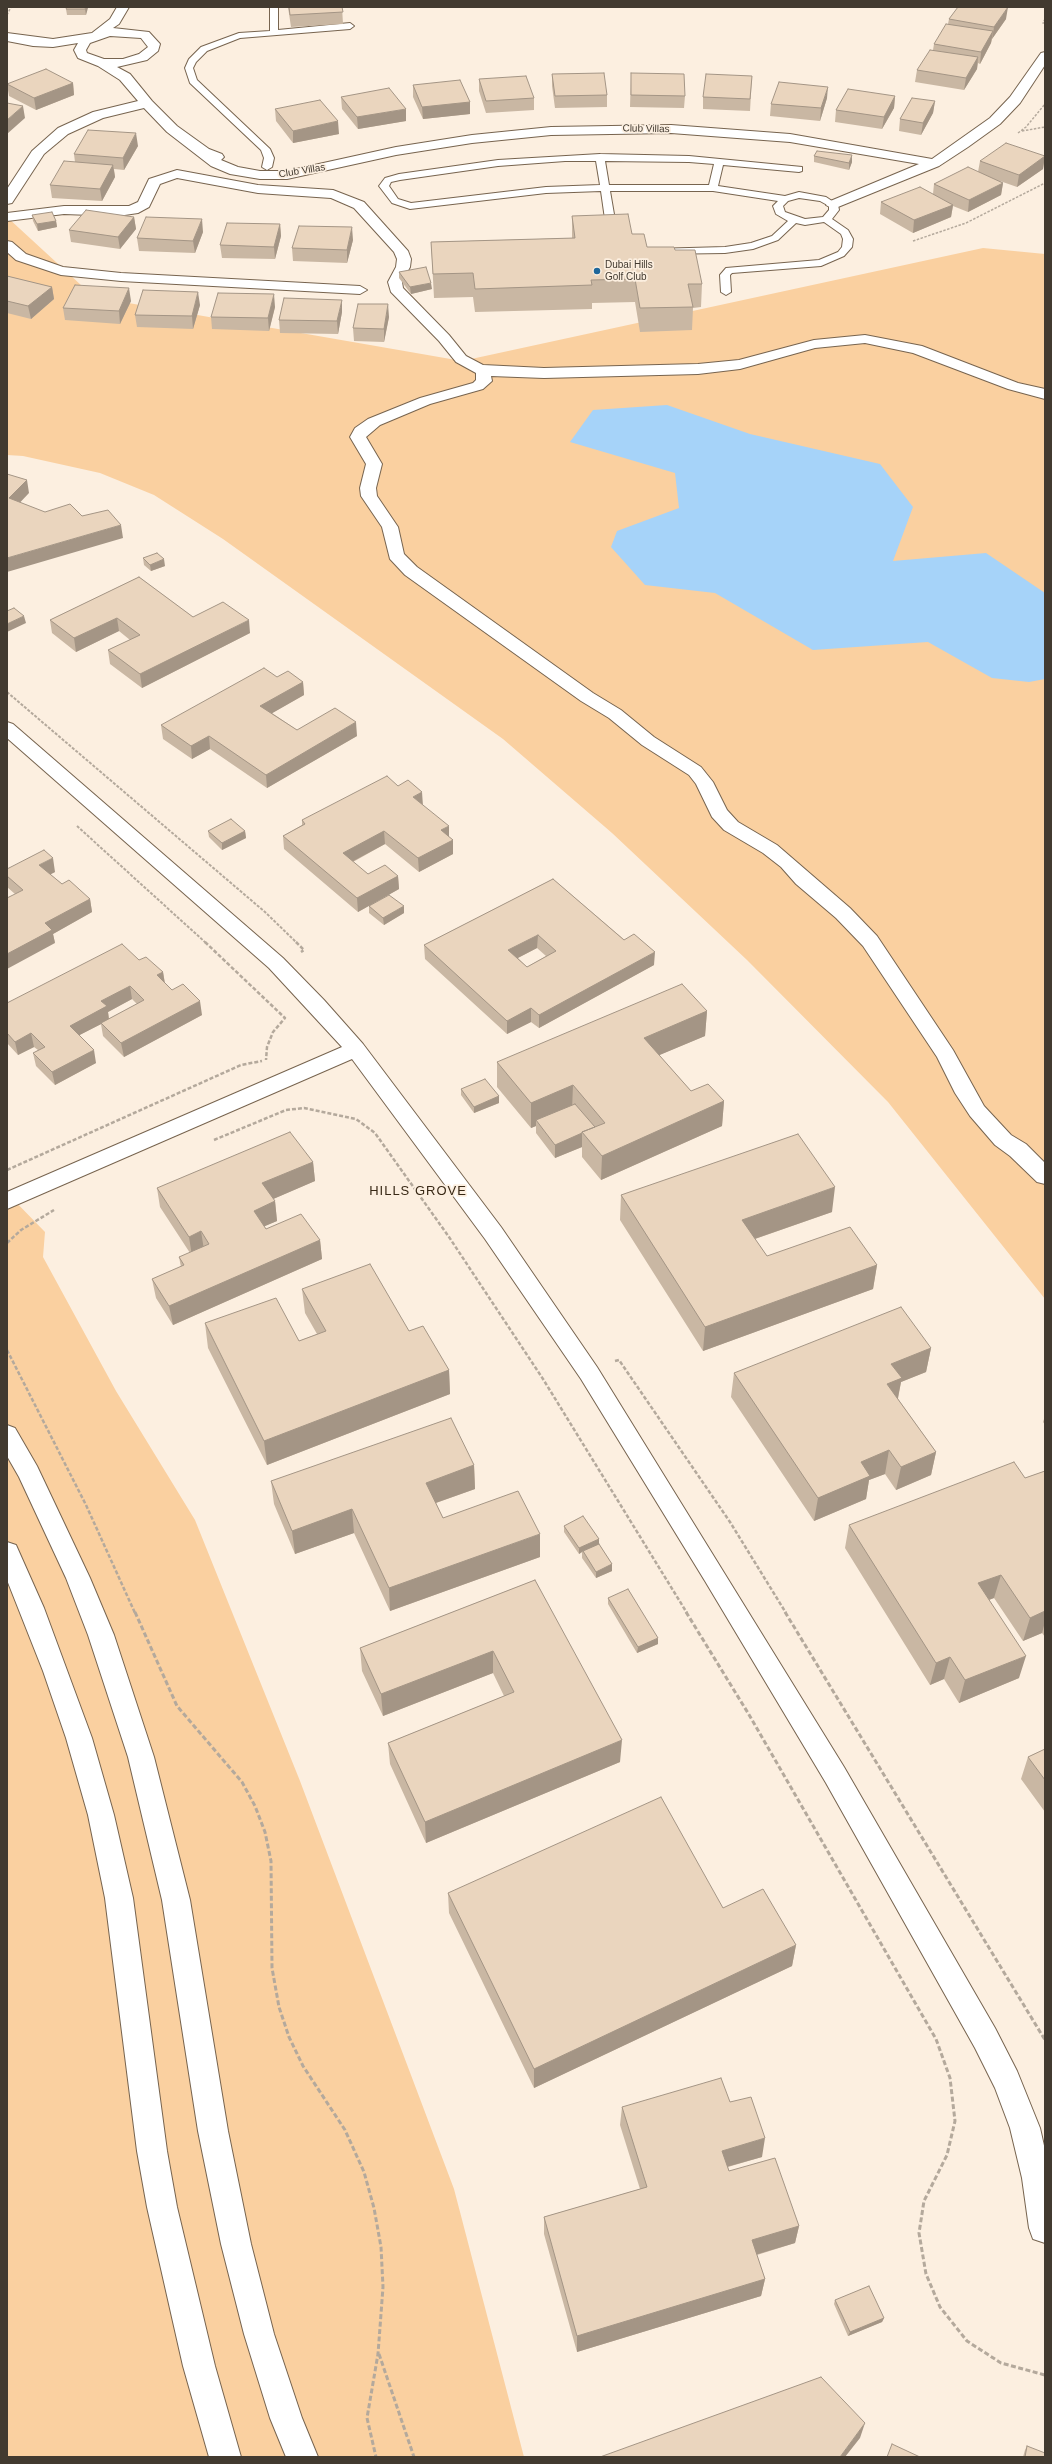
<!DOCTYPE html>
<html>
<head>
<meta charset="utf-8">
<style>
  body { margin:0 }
  #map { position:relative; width:1052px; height:2464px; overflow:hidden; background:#fcefe0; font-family:Arial,sans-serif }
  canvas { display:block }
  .frame { position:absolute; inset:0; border:8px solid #423a30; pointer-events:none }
</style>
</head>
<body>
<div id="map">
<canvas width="1052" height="2464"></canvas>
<div class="frame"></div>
</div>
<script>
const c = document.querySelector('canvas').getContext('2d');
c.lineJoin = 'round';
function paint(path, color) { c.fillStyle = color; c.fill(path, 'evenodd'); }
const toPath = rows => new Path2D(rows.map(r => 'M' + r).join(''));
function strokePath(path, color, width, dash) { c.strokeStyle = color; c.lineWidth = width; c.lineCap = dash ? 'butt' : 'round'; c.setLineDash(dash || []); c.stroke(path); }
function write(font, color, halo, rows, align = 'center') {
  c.font = font + ' Arial,sans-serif'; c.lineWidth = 3.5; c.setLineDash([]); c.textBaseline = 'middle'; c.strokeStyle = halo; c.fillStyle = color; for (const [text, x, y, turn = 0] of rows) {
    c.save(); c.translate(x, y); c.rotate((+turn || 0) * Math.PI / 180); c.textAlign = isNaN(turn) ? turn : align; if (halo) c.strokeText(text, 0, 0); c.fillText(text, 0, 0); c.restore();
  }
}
const green = toPath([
  [7,217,94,297,462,361,983,248,1045,254,1045,1299,888,1102,747,960,612,833,503,739,223,539,154,495,100,473,23,456,7,455],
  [7,1193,45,1232,43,1257,116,1391,195,1520,300,1781,454,2189,524,2457,7,2457]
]);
const water = toPath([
  [667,405,750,434,880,464,913,507,893,561,986,553,1045,593,1045,679,1029,682,992,678,928,642,813,650,715,593,645,585,611,547,617,531,679,508,675,473,570,442,593,410]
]);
const pathFar3 = toPath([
  [7,15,11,7],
  [1045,19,1043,23,1045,23],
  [1022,131,1045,127],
  [1018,133,1026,127,1045,104],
  [913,241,966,223,1045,183]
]);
const pathFar2 = toPath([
  [7,692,265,912,297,943],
  [77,826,206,943]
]);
const pathFar1 = toPath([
  [205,942,285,1018,273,1032,267,1047,266,1060],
  [296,942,304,950,301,952],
  [214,1140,286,1110,304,1108,356,1119,375,1133,449,1237,543,1379,687,1613],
  [7,1170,241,1065,262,1061],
  [7,1243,21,1230,54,1210],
  [7,1350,86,1505,135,1613],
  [615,1361,619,1360,730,1522,786,1613]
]);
const path = toPath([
  [135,1612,177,1706,242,1782,255,1806,265,1832,271,1861,272,1968,279,2007,289,2037,303,2066,345,2130,364,2172,374,2208,381,2247,383,2287,378,2354,367,2418,376,2457],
  [686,1612,748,1713,936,2039,950,2078,955,2121,947,2155,924,2201,919,2233,926,2274,940,2307,967,2341,1001,2363,1045,2375],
  [785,1612,1045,2040],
  [379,2354,414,2457]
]);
const service = toPath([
  [270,7,278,7,278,30,350,23,354,26,350,29,240,38,207,51,196,62,193,68,197,80,270,149,274,158,272,167,267,170,262,167,264,158,261,150,190,83,185,68,189,59,201,47,239,33,270,31,270,7],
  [600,154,689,156,802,167,802,171,799,172,723,165,718,186,785,196,799,192,826,197,838,205,839,210,832,219,848,230,853,239,852,247,844,256,821,266,732,273,730,275,731,292,726,295,721,292,720,275,726,268,819,260,838,252,842,247,843,239,841,234,824,222,805,225,796,223,778,240,753,249,725,253,656,254,651,251,653,249,725,247,751,243,772,236,788,221,776,214,773,206,778,201,713,191,610,191,616,226,611,229,606,226,601,191,546,193,410,209,392,203,379,186,385,178,399,174,498,160,600,154],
  [565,161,596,161,600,185,546,187,411,203,398,199,389,186,391,182,400,180,498,166,565,161],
  [605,161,689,162,714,164,709,185,609,185,605,161],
  [799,198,820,201,829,206,829,210,823,217,805,219,785,212,783,206,788,201,799,198]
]);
const minor = toPath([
  [117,7,129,7,119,24,113,28,149,32,160,44,158,51,147,60,117,67,130,74,152,101,177,126,209,149,222,154,224,157,221,160,238,167,260,171,287,171,396,147,472,135,551,127,671,125,790,134,932,159,990,118,1010,97,1041,53,1045,52,1045,65,1020,103,1000,124,968,147,939,166,833,209,826,205,828,202,919,164,790,142,671,133,551,135,472,143,396,155,287,179,260,179,230,174,211,166,167,132,144,108,103,118,68,134,44,154,12,203,7,204,7,189,32,151,58,128,93,112,138,101,120,80,98,66,78,58,74,50,78,43,53,47,33,46,7,41,7,33,53,39,92,33,110,19,117,7],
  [110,36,141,38,148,47,139,54,123,59,104,59,87,53,86,50,90,43,110,36],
  [177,170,258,185,333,190,364,202,408,251,411,259,410,267,402,282,403,288,449,335,466,356,483,365,544,368,698,364,739,360,814,340,865,335,922,346,1018,383,1045,389,1045,399,1008,389,913,353,865,343,815,348,740,369,698,374,544,378,491,376,492,381,483,389,430,404,380,425,366,437,382,464,376,488,377,496,398,527,404,554,417,567,593,693,621,710,654,737,701,767,713,782,727,810,738,822,777,845,850,908,877,936,953,1050,984,1106,1011,1135,1026,1144,1045,1163,1045,1184,1037,1182,1010,1156,995,1145,970,1116,955,1093,937,1057,863,946,836,918,796,884,781,867,763,853,724,830,712,817,696,784,689,775,642,745,609,718,581,701,405,575,390,559,382,527,361,496,360,488,366,464,350,437,355,428,368,419,420,398,473,383,476,380,476,373,456,362,439,341,391,292,388,282,396,267,397,259,394,252,354,208,331,198,258,193,177,178,160,184,149,207,138,213,118,216,64,214,7,221,7,213,64,206,129,206,138,202,149,179,177,170],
  [7,241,12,242,26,254,63,267,121,273,360,286,367,290,360,294,121,281,61,275,16,260,7,252,7,241],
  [7,722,13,724,283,958,324,1000,363,1044,501,1227,597,1367,844,1767,995,2028,1017,2071,1040,2128,1045,2150,1045,2243,1033,2239,1029,2228,1022,2178,1010,2128,995,2088,975,2048,826,1783,705,1581,581,1379,485,1239,352,1059,7,1209,7,1192,342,1047,269,968,7,738,7,722]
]);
const tertiary = toPath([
  [7,1425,15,1428,37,1466,90,1578,114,1635,154,1757,190,1900,228,2131,251,2244,274,2334,302,2418,318,2457,286,2457,270,2418,244,2334,221,2244,198,2131,162,1900,128,1757,88,1635,66,1578,19,1477,7,1456,7,1425],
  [7,1542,16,1545,44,1608,92,1738,114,1815,133,1898,167,2151,177,2207,215,2366,241,2457,209,2457,183,2366,147,2207,137,2151,105,1898,88,1815,66,1738,43,1671,7,1580,7,1542]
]);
const wall = toPath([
  [67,7,87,7,86,15,67,15,66,9],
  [288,7,342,7,343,24,291,27],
  [949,19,1006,19,992,39,991,43,980,64,978,63,977,69,964,90,915,82,917,70,933,50,934,44,948,24],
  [631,73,685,96,684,108,630,107],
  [552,74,607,95,607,107,555,108,552,86],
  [752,76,750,111,703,109,703,97],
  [479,79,534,98,534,110,486,113,479,91],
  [73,83,74,95,36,110,9,96,7,84],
  [413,85,470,102,470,114,423,119,413,97],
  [895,96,894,108,882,129,835,122,836,110],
  [341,97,406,121,358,129,342,109],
  [827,98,820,121,770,116,771,104],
  [935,101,933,113,921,135,899,131,900,119],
  [275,109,339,134,293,143,276,121],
  [138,146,124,170,114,169,115,177,102,201,52,198,50,185,75,162,74,154],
  [814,156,852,162,849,170,814,162],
  [1045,156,1043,169,1017,187,1000,181,1003,183,1001,195,968,212,953,206,951,217,913,233,880,214,881,202,933,194,934,184,978,172,980,161],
  [32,215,56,221,57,227,38,231,33,221],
  [572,216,632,234,647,247,675,250,702,284,701,307,693,308,692,330,640,332,635,302,592,303,592,309,475,312,473,297,434,298,431,242,572,238],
  [134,217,136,229,120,249,71,242,69,230],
  [280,224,281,236,275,259,222,258,220,245],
  [203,232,195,253,139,251,137,238],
  [353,240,347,263,293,261,292,248],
  [399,272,432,289,411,294,399,278],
  [7,276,52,287,54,299,31,319,7,313],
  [131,301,120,324,65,320,63,308],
  [200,305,193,329,137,327,135,315],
  [275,307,269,331,212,329,211,317],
  [342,312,338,334,280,333,279,320],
  [389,317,384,342,354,341,353,328],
  [143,558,165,566,151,571,144,565],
  [139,577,193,617,250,633,142,688,110,664,108,650,130,640,119,631,76,652,52,633,50,620],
  [277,677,303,682,304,695,272,713,297,730,357,736,267,788,210,749,192,759,163,739,161,725],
  [423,805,449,837,453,840,453,854,419,872,385,844,353,862,368,874,398,876,399,889,358,912,284,849,283,836,302,825,302,820],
  [208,831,245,831,246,838,222,850,209,837],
  [7,869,55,872,50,874,62,884,90,899,92,912,53,934,55,943,15,894,7,887],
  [553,879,654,965,539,1028,531,1022,507,1034,425,959,424,945],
  [537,948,546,956,527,967,518,958],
  [369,906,404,913,384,925,369,913],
  [139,960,163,972,165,983,172,990,202,1015,124,1057,103,1036,101,1024,79,1035,96,1063,55,1085,36,1066,33,1053,38,1050,34,1047,18,1055,7,1043,7,1003],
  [132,999,137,1004,109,1019,108,1012],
  [707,1011,705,1036,659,1055,691,1091,724,1101,722,1126,601,1180,582,1157,582,1147,555,1158,536,1133,536,1126,531,1128,497,1087,497,1062],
  [461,1089,499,1096,499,1103,474,1113,461,1095],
  [313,1162,315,1181,273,1199,275,1201,277,1221,264,1226,266,1229,320,1240,322,1259,173,1325,156,1298,152,1279,181,1267,179,1257,190,1253,160,1207,157,1188],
  [621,1195,832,1212,755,1239,767,1256,877,1265,873,1289,703,1351,620,1220],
  [302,1289,409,1331,449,1370,450,1394,267,1465,208,1348,205,1323,299,1341,317,1334,305,1313],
  [931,1348,926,1372,901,1382,898,1399,936,1452,931,1475,896,1490,885,1474,869,1480,866,1499,814,1521,731,1397,734,1373],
  [1045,1416,1045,1425,1043,1422],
  [474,1465,475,1489,436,1503,443,1518,540,1557,390,1611,354,1533,295,1554,274,1504,271,1481],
  [1045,1471,1045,1637,1042,1633,1023,1641,994,1598,989,1600,1019,1678,959,1703,944,1679,930,1685,845,1548,849,1525,1025,1478],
  [564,1526,599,1539,599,1544,612,1564,612,1571,596,1578,582,1558,582,1552,579,1554,564,1532],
  [535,1580,620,1762,426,1843,390,1764,388,1743,504,1696,493,1673,383,1716,362,1671,360,1648],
  [608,1598,658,1644,637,1653,608,1604],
  [1045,1749,1045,1812,1021,1779,1028,1757],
  [448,1893,723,1908,796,1945,792,1966,534,2088,449,1913],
  [730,2102,762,2157,728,2167,729,2171,799,2226,795,2243,757,2255,765,2279,761,2296,577,2352,544,2234,544,2217,640,2189,620,2125,622,2107],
  [835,2300,884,2318,882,2322,848,2336,834,2304],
  [1027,2446,1045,2457,1023,2457,1025,2450]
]);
const shadedWall = toPath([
  [86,7,87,7,88,8,86,15,85,9],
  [1008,7,1006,19,992,39,994,27],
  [993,31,991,43,980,64,981,52],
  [978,57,977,69,964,90,966,78],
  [73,83,74,95,36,110,34,98],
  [828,87,827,98,820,121,821,108],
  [895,96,894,108,882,129,884,117],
  [935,101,933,113,921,135,923,123],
  [470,102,470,114,423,119,422,107],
  [23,106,25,118,7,134,7,120],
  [406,109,406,121,358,129,357,117],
  [338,121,339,134,293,143,293,131],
  [136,133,138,146,124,170,123,158],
  [852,155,852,162,849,170,849,163],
  [1045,156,1043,169,1017,187,1019,175],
  [113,165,115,177,102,201,100,189],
  [1003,183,1001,195,968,212,969,200],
  [953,205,951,217,913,233,914,220],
  [134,217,136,229,120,249,118,237],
  [202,219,203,232,195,253,193,241],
  [56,221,57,227,38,231,37,224],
  [280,224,281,236,275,259,274,247],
  [352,227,353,240,347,263,347,250],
  [431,283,432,289,411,294,410,287],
  [52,287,54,299,31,319,28,306],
  [129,288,131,301,120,324,119,311],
  [198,292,200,305,193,329,192,316],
  [274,294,275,307,269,331,268,318],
  [342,300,342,312,338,334,337,321],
  [388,304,389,317,384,342,384,329],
  [27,480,29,493,12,511,9,498],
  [121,525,123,538,7,572,7,558],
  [164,559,165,566,151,571,150,565],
  [24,616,26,623,7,632,7,624],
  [117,618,119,631,76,652,74,638],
  [249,620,250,633,142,688,140,674],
  [303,682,304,695,262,719,260,706],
  [356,722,357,736,267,788,266,775],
  [209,736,210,749,192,759,191,746],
  [422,792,423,806,413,797],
  [449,826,449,839,441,830],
  [245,831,246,838,222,850,222,843],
  [384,831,385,844,344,866,343,853],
  [453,840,453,854,419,872,418,858],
  [53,858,55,872,42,879,39,865],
  [398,876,399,889,358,912,357,898],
  [90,899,92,912,53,934,55,943,7,969,7,954,45,923],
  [404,906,404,913,384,925,383,918],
  [538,935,537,948,508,963,508,950],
  [655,952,654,965,539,1028,539,1015],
  [163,972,165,985,157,975],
  [130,986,132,999,108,1012,109,1020,72,1039,70,1026,101,1001],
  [200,1001,202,1015,124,1057,121,1043],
  [531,1008,531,1022,507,1034,507,1021],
  [707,1011,705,1036,643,1062,644,1038],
  [31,1033,34,1047,18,1055,15,1042],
  [94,1050,96,1063,55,1085,52,1072],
  [573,1085,572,1110,536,1120,536,1126,531,1128,531,1103],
  [499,1096,499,1103,474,1113,474,1107],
  [724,1101,722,1126,601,1180,602,1156],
  [582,1133,582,1147,555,1158,555,1145],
  [313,1162,315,1181,264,1203,262,1183],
  [835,1187,832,1212,740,1244,742,1220],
  [275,1201,277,1221,256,1230,254,1211],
  [201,1231,204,1250,192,1256,189,1237],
  [320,1240,322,1259,173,1325,169,1306],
  [877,1265,873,1289,703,1351,705,1327],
  [931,1348,926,1372,901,1382,897,1402,883,1408,891,1364],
  [449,1370,450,1394,267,1465,264,1441],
  [889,1450,885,1474,869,1480,866,1499,814,1521,818,1498,861,1462],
  [936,1452,931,1475,896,1490,901,1467],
  [474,1465,475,1489,427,1506,426,1483],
  [352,1509,354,1533,295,1554,292,1531],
  [540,1534,540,1557,390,1611,389,1588],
  [599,1539,599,1545,583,1551,582,1552,579,1554,579,1548],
  [612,1564,612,1571,596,1578,596,1572],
  [1001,1575,994,1598,972,1606,978,1583],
  [1045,1611,1045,1622,1042,1633,1023,1641,1030,1618],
  [658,1638,658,1644,637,1653,638,1647],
  [493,1651,493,1673,383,1716,381,1694],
  [1026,1656,1019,1678,959,1703,965,1680],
  [950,1657,944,1679,930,1685,936,1663],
  [622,1740,620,1762,426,1843,425,1822],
  [796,1945,792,1966,534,2088,534,2069],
  [765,2138,762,2157,719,2169,722,2151],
  [799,2226,795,2243,748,2257,752,2240],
  [765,2279,761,2296,577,2352,577,2336],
  [884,2318,882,2322,848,2336,850,2332],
  [865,2423,860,2438,845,2457,840,2457]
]);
const building = toPath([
  [67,7,86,7,85,9,66,9,67,7],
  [289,7,342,7,343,12,290,15,289,7],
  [958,7,1008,7,994,27,949,19,958,7],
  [946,24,993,31,981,52,934,44,946,24],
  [930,50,978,57,966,78,917,70,930,50],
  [46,69,73,83,34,98,7,84,46,69],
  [604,73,607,95,555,96,552,74,604,73],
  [631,73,684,74,685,96,631,95,631,73],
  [706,74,752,76,750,99,703,97,706,74],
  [526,76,534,98,486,101,479,79,526,76],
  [460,80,470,102,422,107,413,85,460,80],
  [779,82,828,87,821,108,771,104,779,82],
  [389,88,406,109,357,117,341,97,389,88],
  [848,89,895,96,884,117,836,110,848,89],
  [912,98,935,101,923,123,900,119,912,98],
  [320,100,338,121,293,131,275,109,320,100],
  [7,103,23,106,7,120,7,103],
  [88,130,136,133,123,158,74,154,88,130],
  [1006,143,1045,156,1019,175,980,161,1006,143],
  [817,151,852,155,849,163,814,156,817,151],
  [64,161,113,165,100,189,50,185,64,161],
  [968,167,1003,183,969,200,934,184,968,167],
  [920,187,953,205,914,220,881,202,920,187],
  [86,210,134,217,118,237,69,230,86,210],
  [52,212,56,221,37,224,32,215,52,212],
  [628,214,632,234,644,234,647,247,674,247,675,250,695,250,702,284,688,284,693,307,640,308,635,279,591,280,592,285,475,289,473,273,433,274,431,242,575,238,572,216,628,214],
  [146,217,202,219,193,241,137,238,146,217],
  [227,223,280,224,274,247,220,245,227,223],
  [299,226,352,227,347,250,292,248,299,226],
  [426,267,431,283,410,287,399,272,426,267],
  [7,276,52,287,28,306,7,301,7,276],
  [75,285,129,288,119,311,63,308,75,285],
  [143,290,198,292,192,316,135,315,143,290],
  [218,293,274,294,268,318,211,317,218,293],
  [284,298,342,300,337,321,279,320,284,298],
  [358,304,388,304,384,329,353,328,358,304],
  [7,474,27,480,9,498,45,512,70,504,82,516,108,510,121,525,7,558,7,474],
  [157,553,164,559,150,565,143,558,157,553],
  [139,577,193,617,223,602,249,620,140,674,108,650,140,635,117,618,74,638,50,620,139,577],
  [14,608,24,616,7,624,7,611,14,608],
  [264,668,277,677,288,671,303,682,260,706,297,730,335,708,356,722,266,775,209,736,191,746,161,725,264,668],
  [387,776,398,786,408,780,422,792,413,797,449,826,441,830,453,840,418,858,384,831,343,853,368,874,385,865,398,876,357,898,283,836,305,824,302,820,387,776],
  [231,819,245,831,222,843,208,831,231,819],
  [44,850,53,858,39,865,62,884,69,880,90,899,45,923,52,930,7,954,7,898,23,890,7,876,7,869,44,850],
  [553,879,624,940,634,934,655,952,539,1015,531,1008,507,1021,424,945,553,879],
  [538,935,556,951,527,967,508,950,538,935],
  [389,895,404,906,383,918,369,906,389,895],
  [122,944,139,960,146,957,163,972,157,975,172,990,183,984,200,1001,121,1043,101,1023,144,1000,130,986,101,1001,107,1006,70,1026,94,1050,52,1072,33,1053,45,1047,31,1033,15,1042,7,1033,7,1003,122,944],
  [682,984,707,1011,644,1038,691,1091,708,1084,724,1101,602,1156,582,1132,605,1123,573,1085,531,1103,497,1062,682,984],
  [485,1079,499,1096,474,1107,461,1089,485,1079],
  [575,1104,595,1127,582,1132,582,1133,555,1145,536,1120,575,1104],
  [290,1132,313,1162,262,1183,275,1201,254,1211,266,1229,301,1214,320,1240,169,1306,152,1279,184,1265,179,1257,209,1244,201,1231,189,1237,157,1188,290,1132],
  [798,1134,835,1187,742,1220,767,1256,850,1227,877,1265,705,1327,621,1195,798,1134],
  [370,1264,409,1331,423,1326,449,1370,264,1441,205,1323,276,1298,299,1341,326,1331,302,1289,370,1264],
  [901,1307,931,1348,891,1364,902,1378,887,1384,936,1452,901,1467,889,1450,861,1462,870,1476,818,1498,734,1373,901,1307],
  [451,1418,474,1465,426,1483,443,1518,518,1491,540,1534,389,1588,352,1509,292,1531,271,1481,451,1418],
  [1014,1462,1025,1478,1045,1471,1045,1611,1030,1618,1001,1575,978,1583,1026,1656,965,1680,950,1657,936,1663,849,1525,1014,1462],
  [583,1516,599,1539,579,1548,564,1526,583,1516],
  [599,1544,612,1564,596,1572,583,1551,599,1544],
  [535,1580,622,1740,425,1822,388,1743,514,1692,493,1651,381,1694,360,1648,535,1580],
  [628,1589,658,1638,638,1647,608,1598,628,1589],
  [1045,1749,1045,1780,1028,1757,1045,1749],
  [661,1797,723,1908,763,1889,796,1945,534,2069,448,1893,661,1797],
  [721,2078,730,2102,751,2097,765,2138,722,2151,729,2171,775,2158,799,2226,752,2240,765,2279,577,2336,544,2217,647,2187,622,2107,721,2078],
  [869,2286,884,2318,850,2332,835,2300,869,2286],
  [821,2377,865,2423,840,2457,600,2457,821,2377],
  [892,2444,920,2457,887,2457,892,2444],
  [1027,2446,1045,2453,1045,2457,1025,2457,1027,2446]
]);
const markers = [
  [597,271,4,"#1e679b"]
];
const farStreetnames = [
  ["Club Villas",646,129,1],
  ["Club Villas",302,171,-9]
];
const farPoinames = [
  ["Dubai Hills",605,265],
  ["Golf Club",605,277]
];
const neighbourhoodNames = [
  ["HILLS GROVE",418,1191]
];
paint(green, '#fad0a0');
paint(water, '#a6d3f9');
strokePath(service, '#77644f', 2);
strokePath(minor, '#77644f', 2);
strokePath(tertiary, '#77644f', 2);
strokePath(pathFar3, '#b4a99c', 1.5, [2.5, 1.5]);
strokePath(pathFar2, '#b4a99c', 2, [3, 1.5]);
strokePath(pathFar1, '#b4a99c', 2.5, [4, 2]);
strokePath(path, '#b4a99c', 3, [5, 2.5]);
paint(service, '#fff');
paint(minor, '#fff');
paint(tertiary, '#fff');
paint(wall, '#c9b7a3');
paint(shadedWall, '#a49585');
paint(building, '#ead5be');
strokePath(building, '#a49585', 1);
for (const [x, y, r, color] of markers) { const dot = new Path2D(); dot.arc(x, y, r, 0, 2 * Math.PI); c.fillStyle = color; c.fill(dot); strokePath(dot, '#fcefe0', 1.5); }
write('10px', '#423a30', '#fcefe0', farStreetnames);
write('10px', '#423a30', '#fcefe0', farPoinames, 'left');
c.letterSpacing = '1px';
write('13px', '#382815', '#fcefe0', neighbourhoodNames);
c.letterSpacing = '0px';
</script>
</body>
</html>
